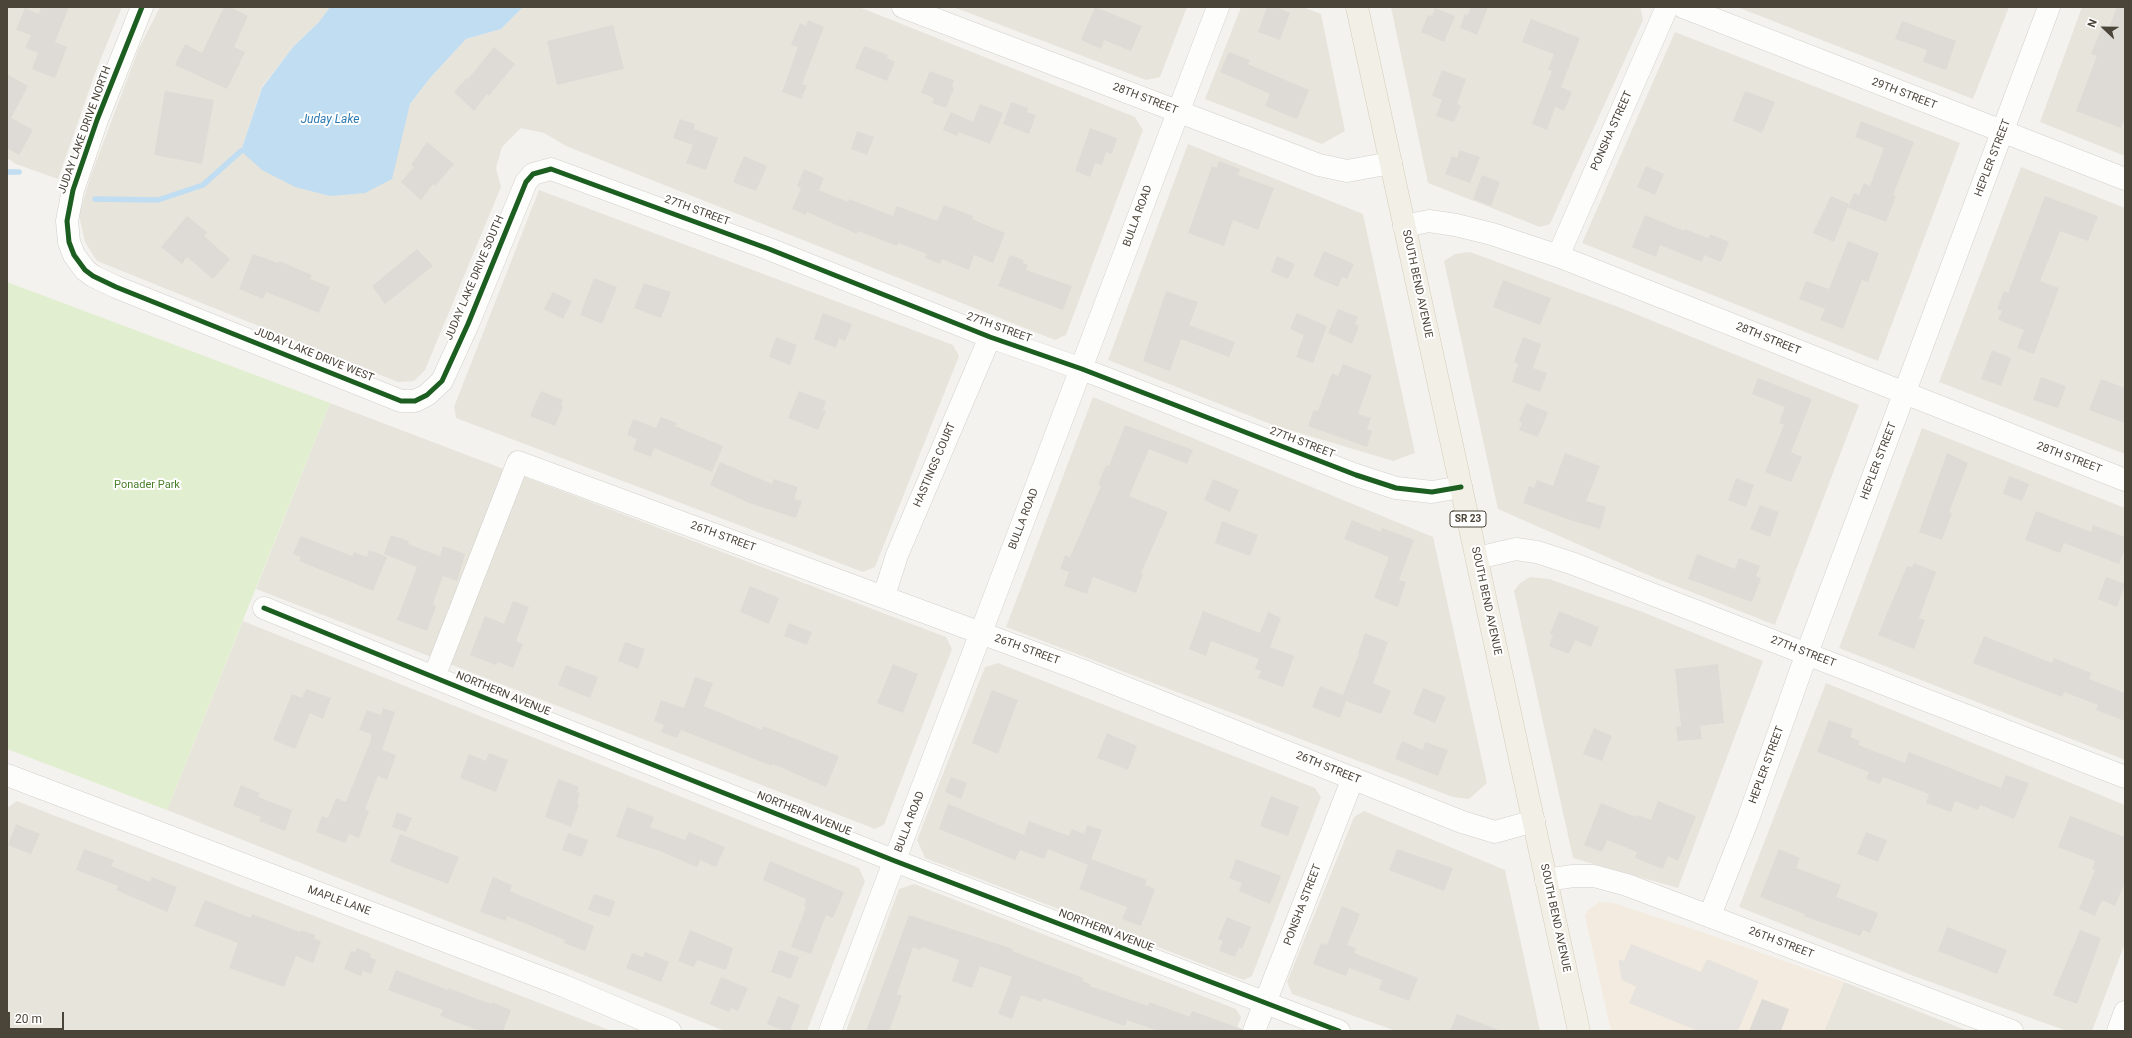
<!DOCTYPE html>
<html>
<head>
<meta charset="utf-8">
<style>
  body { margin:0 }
  #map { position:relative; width:2132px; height:1038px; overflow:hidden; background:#f4f2ee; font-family:Roboto,sans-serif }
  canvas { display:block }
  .frame { position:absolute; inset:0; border:8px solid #4b4439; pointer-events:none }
  .north { position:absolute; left:2084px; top:8px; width:40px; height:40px; -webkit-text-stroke:3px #fff; paint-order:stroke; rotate:292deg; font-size:11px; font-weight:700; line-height:16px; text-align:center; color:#4b4439 }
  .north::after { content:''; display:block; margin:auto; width:14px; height:18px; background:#4b4439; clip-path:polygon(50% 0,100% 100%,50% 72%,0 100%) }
  .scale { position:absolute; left:8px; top:1012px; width:56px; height:18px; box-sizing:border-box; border:2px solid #4b4439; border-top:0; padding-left:5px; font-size:12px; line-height:14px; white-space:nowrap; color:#4b4439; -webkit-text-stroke:3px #fff; paint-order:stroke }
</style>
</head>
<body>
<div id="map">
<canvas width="2132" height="1038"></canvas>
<div class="frame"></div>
<div class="north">N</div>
<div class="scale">20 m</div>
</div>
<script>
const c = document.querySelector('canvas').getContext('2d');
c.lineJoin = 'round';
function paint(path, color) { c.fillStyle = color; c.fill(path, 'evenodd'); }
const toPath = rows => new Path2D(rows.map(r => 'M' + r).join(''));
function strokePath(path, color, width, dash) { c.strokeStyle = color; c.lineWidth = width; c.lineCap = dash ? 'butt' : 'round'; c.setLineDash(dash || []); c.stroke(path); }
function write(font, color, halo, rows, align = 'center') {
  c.font = font + ' Roboto,sans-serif'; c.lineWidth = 4; c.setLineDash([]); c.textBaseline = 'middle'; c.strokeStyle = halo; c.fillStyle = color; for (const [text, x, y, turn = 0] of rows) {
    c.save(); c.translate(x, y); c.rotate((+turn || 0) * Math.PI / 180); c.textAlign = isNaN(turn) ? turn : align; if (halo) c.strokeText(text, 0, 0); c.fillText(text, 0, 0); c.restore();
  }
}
const residential = toPath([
  [7,7,122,7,97,68,58,179,16,164,7,158],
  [160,7,330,7,319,22,293,47,262,87,241,151,403,129,410,104,430,78,466,39,501,29,523,7,859,7,1135,117,1143,130,1066,335,1055,340,566,146,544,133,521,128,502,147,496,168,501,187,425,370,414,381,398,382,97,261,85,242,79,215,90,178,139,48],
  [953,7,1187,7,1160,77,1146,80],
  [1241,7,1303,7,1321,14,1345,131,1322,144,1205,99],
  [1391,7,1636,7,1641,9,1643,20,1550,224,1540,227,1428,183],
  [1737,7,2009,7,1973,99],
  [2082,7,2125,7,2125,156,2040,122],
  [1675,32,1960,143,1878,361,1582,243],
  [1188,144,1363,214,1415,453,1393,461,1273,425,1108,360],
  [2021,167,2125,208,2125,454,1939,382],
  [539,190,953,345,959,356,875,567,863,572,456,418,454,407],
  [1470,252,1621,308,1859,405,1775,625,1643,573,1498,509,1444,261,1455,254],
  [1093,397,1433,537,1487,783,1469,799,1453,797,1006,627],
  [330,403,946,637,952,649,884,825,875,829,256,589],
  [1922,428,2125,508,2125,760,1839,648],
  [1530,577,1549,579,1640,611,1763,661,1678,888,1573,858,1514,591,1520,583],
  [243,621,859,868,865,881,807,1031,725,1031,167,810],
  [998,663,1315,788,1321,797,1252,976,1244,980,925,858,917,840,985,667],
  [1826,683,2125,805,2125,943,2092,1031,2067,1031,1914,976,1739,907],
  [17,801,612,1031,7,1031,7,808],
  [1364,811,1505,870,1540,1031,1396,1031,1292,994,1287,982,1354,817],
  [914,884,1236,1009,1241,1017,1236,1031,846,1031,899,889],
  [1844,982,1968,1031,1824,1031]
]);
const commercial = toPath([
  [1599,902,1613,903,1696,930,1844,982,1824,1031,1611,1031,1585,916,1588,910]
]);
const green = toPath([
  [7,282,330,403,167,810,7,749]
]);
const parking = toPath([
  [1631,944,1701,972,1707,959,1759,981,1738,1031,1698,1031,1629,1003,1636,987,1622,980,1618,959,1624,961]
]);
const water = toPath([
  [330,7,523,7,501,29,466,39,430,78,410,104,392,179,365,193,330,196,295,187,262,170,241,151,262,88,293,47,319,22]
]);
const stream = toPath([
  [7,172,19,172],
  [95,199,158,200,203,185,241,151]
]);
const building = toPath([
  [41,7,69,7,55,42,67,47,55,78,32,69,38,53,25,48,31,35,16,30,25,8,39,14],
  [224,7,230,7,248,16,234,47,245,52,227,89,175,65,185,44,202,53],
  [1095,7,1142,26,1131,51,1104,40,1101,49,1081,40],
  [1267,7,1276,7,1290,13,1280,40,1258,32],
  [1471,7,1488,7,1477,35,1460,28,1465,14,1468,15],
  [2117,7,2125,7,2125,117,2121,128,2076,111,2097,56,2091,54,2103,25,2109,28],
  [1435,8,1455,16,1444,42,1421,32,1428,15,1432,16],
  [1531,19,1580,38,1561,87,1572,92,1564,111,1555,107,1547,130,1532,124,1552,71,1548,70,1554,54,1522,42],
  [808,20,824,27,802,84,807,86,801,99,782,92,798,47,791,45,800,23,806,26],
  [1902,21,1956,41,1946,70,1923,62,1927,50,1895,39],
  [613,25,624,69,557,85,547,41],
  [864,46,888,55,887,58,895,62,887,81,855,68],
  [494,47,515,64,489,96,487,94,474,111,454,92,467,78,468,79],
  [1229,52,1250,60,1248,64,1309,90,1297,119,1265,106,1270,94,1220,72],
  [1442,70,1466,79,1457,104,1461,106,1454,122,1436,116,1442,100,1432,96],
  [930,71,954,80,952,86,954,88,946,108,932,103,934,98,921,93],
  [7,74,28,86,11,118,33,130,19,155,7,148],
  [165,91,214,100,202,164,154,155],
  [1745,91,1775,102,1762,133,1733,121],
  [1011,102,1028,108,1027,112,1036,115,1029,134,1003,124],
  [980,104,1003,113,990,144,959,132,957,136,943,130,951,112,973,122],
  [680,119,695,124,694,129,718,138,706,170,686,163,693,145,673,138],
  [1861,121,1914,142,1893,195,1896,196,1886,222,1848,208,1854,193,1859,195,1864,183,1870,186,1884,148,1855,137],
  [1090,128,1117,138,1112,154,1106,152,1102,165,1095,163,1090,177,1075,171],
  [857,131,874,137,867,155,851,149],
  [427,142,454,164,435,186,433,184,421,200,401,182,414,167,411,165],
  [1460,150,1480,157,1470,183,1445,174,1452,156,1457,158],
  [744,156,767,166,756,191,733,182],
  [1219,161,1240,169,1238,175,1274,188,1258,230,1233,220,1224,246,1188,233,1212,166,1217,168],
  [1646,166,1664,174,1655,195,1637,187],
  [804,169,824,178,819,190,848,202,849,199,893,216,897,206,937,221,944,205,973,216,972,219,1005,233,993,263,974,255,969,270,942,259,940,264,925,258,927,254,898,243,897,246,858,231,857,234,807,212,806,215,792,209,801,188,797,186],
  [1482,175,1500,182,1491,206,1473,199],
  [1831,196,1849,204,1834,242,1813,233],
  [2045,196,2098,216,2088,241,2060,231,2040,281,2059,288,2034,354,2017,348,2024,330,1998,320,2002,311,1997,309,2004,291,2008,293],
  [1645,215,1684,231,1685,229,1708,238,1710,234,1729,242,1721,262,1704,255,1702,262,1660,245,1656,257,1632,247],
  [187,216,207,232,204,236,230,259,213,279,187,257,182,264,161,247],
  [1848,241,1879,253,1868,282,1862,280,1843,329,1820,320,1825,309,1799,299,1806,281,1829,289],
  [417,249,433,266,385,304,372,286],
  [1324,251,1354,264,1347,279,1342,277,1338,287,1313,276],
  [253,254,278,263,279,261,312,275,310,279,330,287,319,313,266,292,263,299,239,289],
  [1010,255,1024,260,1023,263,1028,265,1026,270,1072,286,1063,310,998,286],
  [1277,256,1295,264,1288,279,1271,272],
  [594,278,617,287,602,324,580,315],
  [1503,280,1551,298,1540,325,1493,307],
  [644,283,671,292,661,318,634,308],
  [1166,291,1198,302,1189,325,1235,342,1229,357,1181,339,1170,371,1143,361],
  [553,292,572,301,563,319,544,309],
  [1338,309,1358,317,1355,324,1359,326,1352,344,1328,333],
  [823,313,852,324,845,341,839,338,836,348,814,339],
  [1297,313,1327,326,1313,363,1296,357,1304,335,1290,329],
  [776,337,797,345,790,365,769,357],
  [1523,337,1541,344,1533,368,1547,373,1540,392,1512,382,1518,364,1514,362],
  [1992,350,2011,358,2001,386,1981,379],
  [1343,364,1372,375,1358,414,1371,418,1367,429,1372,431,1367,447,1308,426,1314,410,1318,411,1332,373,1338,376],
  [2041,377,2066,386,2058,408,2033,400],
  [1758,378,1812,399,1791,452,1802,457,1791,482,1765,472,1784,425,1779,423,1785,407,1752,394],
  [2101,379,2125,388,2125,423,2089,410],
  [541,391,563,400,561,406,563,407,555,426,530,416],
  [799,391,826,401,823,410,826,411,818,430,788,418],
  [1526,403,1548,412,1538,437,1519,430,1522,423,1519,421],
  [661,417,677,423,675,426,723,446,712,472,654,448,651,457,633,450,637,439,627,435,633,419,656,428],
  [1125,425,1193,450,1187,464,1149,449,1129,496,1168,512,1141,573,1143,574,1136,593,1093,577,1087,594,1064,586,1069,572,1060,569,1065,555,1070,557,1101,486,1098,484,1106,465,1109,466],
  [1565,453,1600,466,1586,501,1606,507,1600,529,1573,521,1523,503,1529,486,1534,488,1537,480,1553,486],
  [1947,453,1968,463,1949,512,1952,513,1942,540,1919,532],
  [720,462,772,484,774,479,798,487,794,499,802,501,796,518,749,503,710,485],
  [2009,476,2029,484,2022,501,2003,494],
  [1736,478,1754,485,1746,507,1728,500],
  [1213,479,1239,490,1230,512,1204,500],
  [1760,505,1779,512,1770,537,1750,529],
  [2036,511,2091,532,2093,525,2125,537,2125,549,2119,564,2064,543,2060,553,2025,540],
  [1352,520,1381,532,1382,528,1414,540,1399,580,1406,582,1398,607,1374,598,1389,557,1344,539],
  [1222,521,1258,535,1250,556,1215,543],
  [391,535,409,541,408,544,440,556,443,546,465,554,457,581,443,576,433,603,436,607,427,631,397,620,417,567,384,554],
  [301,536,352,556,354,552,367,557,369,550,387,557,373,591,299,561,301,557,293,554],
  [1697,554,1735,569,1739,558,1760,566,1756,576,1761,578,1752,602,1688,579],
  [1914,563,1936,572,1919,618,1925,620,1914,649,1878,635,1907,566,1912,567],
  [2106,577,2125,584,2117,607,2098,599],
  [750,586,779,598,769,624,740,612],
  [513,601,529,607,516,641,523,644,513,668,498,662,496,665,470,655,485,616,504,624],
  [1203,611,1260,633,1268,612,1281,618,1270,647,1294,656,1283,687,1258,678,1261,671,1255,669,1259,659,1211,641,1206,656,1189,649],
  [1559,611,1599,627,1591,647,1575,640,1569,654,1549,646,1553,635,1550,634],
  [789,623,812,632,807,645,784,636],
  [1365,633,1388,642,1373,683,1391,691,1381,714,1346,701,1340,718,1312,707,1320,686,1343,695,1359,654,1358,653],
  [1984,636,2052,663,2054,658,2091,673,2089,679,2125,693,2125,721,2096,710,2098,705,2064,692,2062,697,1973,663],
  [625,642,645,649,638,669,618,661],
  [893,664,918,674,903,713,877,703],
  [1718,664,1724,723,1700,726,1702,739,1678,741,1676,727,1681,726,1675,669],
  [566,665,598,677,590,698,558,685],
  [695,677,713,683,704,706,762,730,763,726,839,756,826,787,773,764,772,766,681,730,677,738,661,732,664,725,654,721,661,700,684,708],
  [1423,688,1446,697,1435,723,1413,714],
  [306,689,331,698,323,719,310,713,295,749,273,740,292,694,302,698],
  [992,690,1018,700,998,754,972,743],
  [383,708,395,712,382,750,396,755,387,780,378,776,365,809,369,811,359,838,349,834,345,843,316,832,322,816,328,818,336,798,346,802,371,740,371,734,359,730,367,710,381,715],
  [1829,720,1853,729,1850,737,1860,741,1858,745,1905,763,1909,752,2001,788,2006,775,2029,783,2014,819,1980,805,1978,810,1955,801,1951,812,1926,803,1929,794,1883,777,1880,784,1866,779,1869,772,1817,752],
  [1594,728,1612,736,1602,761,1583,754],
  [1107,733,1137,746,1128,770,1097,758],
  [1402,741,1423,750,1425,742,1448,750,1438,776,1395,759],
  [489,753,508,760,496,792,460,778,469,754,486,761],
  [951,777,967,783,961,799,945,792],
  [558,779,579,787,577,792,580,793,577,803,579,804,571,827,545,817],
  [241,785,260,793,258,797,292,810,285,831,259,821,261,817,233,806],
  [1271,796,1299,807,1288,836,1260,826],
  [1658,801,1696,816,1678,861,1668,856,1663,869,1635,858,1637,852,1607,840,1602,852,1584,845,1601,803,1636,817,1637,815,1651,820],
  [948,804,1024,835,1029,821,1069,836,1072,829,1084,834,1087,825,1102,830,1091,859,1147,880,1145,885,1155,889,1141,926,1122,919,1127,907,1079,889,1088,865,1048,849,1044,859,1020,850,1015,860,939,829],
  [627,807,654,817,650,827,685,840,689,832,725,847,716,867,700,860,697,867,660,851,616,837],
  [397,812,412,818,406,832,392,827],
  [2070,816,2125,837,2125,882,2115,906,2102,900,2095,916,2079,909,2095,870,2092,869,2095,861,2058,847],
  [16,824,40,834,31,854,8,845],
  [1866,832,1887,840,1878,862,1857,854],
  [568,833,588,840,582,857,562,850],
  [400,834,459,857,448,884,390,862],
  [84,849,114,860,111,866,150,882,152,877,177,887,167,912,116,890,118,886,76,870],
  [1397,849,1453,868,1444,891,1389,870],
  [1779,849,1800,858,1796,868,1841,885,1836,897,1878,913,1870,933,1863,930,1860,936,1804,916,1805,914,1760,897],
  [1236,859,1281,876,1270,904,1239,891,1242,883,1229,878],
  [770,861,844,892,833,918,826,915,811,954,791,947,806,907,804,906,806,899,763,880],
  [493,877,512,885,510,891,594,926,585,951,564,943,565,940,507,916,506,921,480,912],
  [594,894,615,901,610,917,588,910],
  [205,900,251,918,252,914,300,932,301,930,315,935,314,939,321,941,313,963,296,956,284,987,229,968,238,943,194,926],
  [1342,906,1360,914,1347,945,1356,948,1354,953,1418,978,1409,1001,1379,990,1382,980,1349,968,1346,976,1313,964,1321,943,1327,945],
  [909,915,1013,949,1012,951,1083,978,1082,981,1090,984,1090,986,1148,1006,1149,1002,1190,1017,1192,1011,1242,1029,1242,1031,1158,1031,1127,1020,1125,1026,1043,998,1041,1002,1021,995,1012,1019,998,1014,1012,977,980,966,972,988,952,981,959,960,922,947,920,950,913,947,897,994,902,996,889,1031,866,1031],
  [1227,917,1251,927,1242,949,1239,947,1235,957,1219,951,1223,941,1218,939],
  [1947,927,2007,950,1997,974,1938,951],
  [690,930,733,948,726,970,697,960,694,967,678,961],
  [2080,930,2101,938,2077,1004,2053,995],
  [357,948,371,954,370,957,376,960,371,974,363,971,361,976,344,969,351,951,355,952],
  [779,950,799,957,791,979,771,972],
  [645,952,669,962,661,982,626,968,632,953,643,957],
  [396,970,448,990,448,988,491,1004,492,1002,511,1010,503,1031,480,1031,440,1016,443,1010,388,990],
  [721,977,748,988,738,1011,731,1008,729,1012,710,1004],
  [778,996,800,1005,790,1031,784,1031,767,1024],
  [1762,999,1789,1009,1781,1031,1749,1031],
  [1457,1014,1499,1030,1498,1031,1450,1031]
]);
const minor = toPath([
  [142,7,97,120,73,190,67,221,69,242,74,255,85,270,93,276,116,287,401,401,415,401,427,395,442,381,468,324,526,182,533,174,551,169,769,249,990,337,1082,369,1356,475,1396,488,1432,492,1461,487],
  [903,7,1319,165,1347,171,1391,163],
  [1683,7,2125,179],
  [1404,226,1429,221,1456,225,1492,234,1558,256,2125,480],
  [1558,256,1667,7],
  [1477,558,1516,549,1537,552,1574,564,2125,777],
  [884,596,897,555,990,337],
  [264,608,485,698,895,861,1339,1031],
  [434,677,518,462,1081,670,1462,822,1495,832,1534,821],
  [7,775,564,986,670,1031],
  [1546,880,1573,876,1594,876,1627,885,2012,1031],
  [1710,915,1748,819,1807,653,2049,7],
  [830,1031,1218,7],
  [1254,1031,1353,778],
  [2118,1031,2125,1012]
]);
const major = toPath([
  [1357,7,1579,1031]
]);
const cycleway = toPath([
  [142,7,97,120,73,190,67,221,69,242,74,255,85,270,93,276,116,287,401,401,415,401,427,395,442,381,468,324,526,182,533,174,551,169,769,249,990,337,1082,369,1356,475,1396,488,1432,492,1461,487],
  [264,608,485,698,895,861,1339,1031]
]);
const shields = [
  [1468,519,36]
];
const shieldNames = [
  ["SR 23",1468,519]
];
const streetNames = [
  ["29TH STREET",1904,94,21],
  ["28TH STREET",1145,99,21],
  ["JUDAY LAKE DRIVE NORTH",85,130,-70],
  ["PONSHA STREET",1612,131,-66],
  ["HEPLER STREET",1993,158,-69],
  ["27TH STREET",697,211,20],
  ["BULLA ROAD",1138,216,-70],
  ["JUDAY LAKE DRIVE SOUTH",475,278,-67],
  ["SOUTH BEND AVENUE",1417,284,78],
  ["27TH STREET",999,328,20],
  ["28TH STREET",1768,339,22],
  ["JUDAY LAKE DRIVE WEST",314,355,22],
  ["27TH STREET",1302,443,21],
  ["28TH STREET",2069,458,21],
  ["HEPLER STREET",1879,461,-69],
  ["HASTINGS COURT",935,465,-67],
  ["BULLA ROAD",1024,519,-69],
  ["26TH STREET",723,537,20],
  ["SOUTH BEND AVENUE",1486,601,78],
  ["26TH STREET",1027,650,20],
  ["27TH STREET",1803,652,21],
  ["NORTHERN AVENUE",503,694,22],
  ["HEPLER STREET",1767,765,-70],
  ["26TH STREET",1328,768,22],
  ["NORTHERN AVENUE",804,814,22],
  ["BULLA ROAD",910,822,-69],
  ["MAPLE LANE",339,901,20],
  ["PONSHA STREET",1303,905,-69],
  ["SOUTH BEND AVENUE",1555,918,78],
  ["NORTHERN AVENUE",1106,931,21],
  ["26TH STREET",1781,943,21]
];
const parkNames = [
  ["Ponader Park",147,485]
];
const waterNames = [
  ["Juday Lake",330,120]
];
paint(residential, '#e7e4dc');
paint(commercial, '#f3ebdf');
paint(green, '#e1eecf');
paint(parking, '#e6e3df');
paint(water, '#c0ddf1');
strokePath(stream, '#c0ddf1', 5.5);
paint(building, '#dedbd6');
strokePath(minor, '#d2d0cb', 23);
strokePath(major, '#d6cebb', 23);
strokePath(minor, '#fdfdfc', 22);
strokePath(major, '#f2efe6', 22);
strokePath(cycleway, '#1b5e20', 5);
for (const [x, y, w] of shields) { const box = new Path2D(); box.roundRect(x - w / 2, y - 8, w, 16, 3); c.fillStyle = '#fff'; c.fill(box); strokePath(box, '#4b4439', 1); }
write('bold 10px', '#4b4439', null, shieldNames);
write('11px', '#4b4439', '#fff', streetNames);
write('11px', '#4a7f2a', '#fff', parkNames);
write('italic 12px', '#2e7ab2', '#fff', waterNames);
</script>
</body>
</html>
